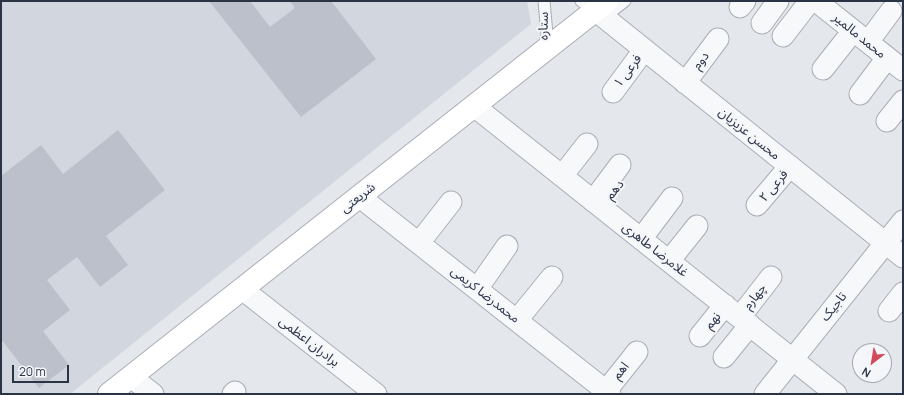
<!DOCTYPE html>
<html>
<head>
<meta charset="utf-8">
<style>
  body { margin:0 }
  #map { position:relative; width:904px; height:395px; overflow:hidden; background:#e4e7ec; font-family:Manrope,sans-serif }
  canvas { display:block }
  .frame { position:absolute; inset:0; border:2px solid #2b3445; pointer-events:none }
  .north { position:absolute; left:852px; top:343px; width:40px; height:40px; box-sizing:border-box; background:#f4f6f9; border:1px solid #a4a8b1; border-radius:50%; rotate:211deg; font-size:11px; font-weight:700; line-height:16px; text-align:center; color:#2b3445 }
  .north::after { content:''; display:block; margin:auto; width:14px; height:18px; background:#d1495b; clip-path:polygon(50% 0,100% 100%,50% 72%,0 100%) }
  .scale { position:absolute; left:12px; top:365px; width:57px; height:18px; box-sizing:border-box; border:2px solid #2b3445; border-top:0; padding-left:5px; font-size:12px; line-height:14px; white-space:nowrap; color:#2b3445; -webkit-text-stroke:3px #f4f6f9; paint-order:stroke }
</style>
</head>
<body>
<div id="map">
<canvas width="904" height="395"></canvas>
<div class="frame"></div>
<div class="north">N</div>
<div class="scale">20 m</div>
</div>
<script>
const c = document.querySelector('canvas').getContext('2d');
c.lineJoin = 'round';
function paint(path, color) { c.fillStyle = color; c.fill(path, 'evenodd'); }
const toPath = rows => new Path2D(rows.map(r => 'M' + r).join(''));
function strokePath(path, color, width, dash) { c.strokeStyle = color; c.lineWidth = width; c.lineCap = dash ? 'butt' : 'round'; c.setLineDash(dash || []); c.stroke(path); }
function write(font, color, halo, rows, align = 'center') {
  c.font = font + ' Manrope,"Noto Sans Arabic",sans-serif'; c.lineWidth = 4; c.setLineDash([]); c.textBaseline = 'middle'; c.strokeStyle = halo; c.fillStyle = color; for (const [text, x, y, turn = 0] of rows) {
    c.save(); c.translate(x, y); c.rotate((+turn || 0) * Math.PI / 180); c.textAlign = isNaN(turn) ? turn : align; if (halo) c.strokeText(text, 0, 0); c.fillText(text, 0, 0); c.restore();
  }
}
const built = toPath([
  [1,1,527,1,531,24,70,394,1,394]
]);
const building = toPath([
  [209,1,250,1,270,27,295,8,290,1,331,1,376,59,301,117],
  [118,130,165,190,106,236,128,265,100,287,77,257,47,280,70,310,43,331,69,365,39,388,1,339,1,176,41,145,63,174]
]);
const lane = toPath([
  [581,1,595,10],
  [603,18,625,1],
  [544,48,547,34,544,1]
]);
const street = toPath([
  [816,1,903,70],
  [740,7,745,1],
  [595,10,903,257],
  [762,23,778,1],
  [783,36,810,1],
  [868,42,891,11],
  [823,69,853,31],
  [685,83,718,39],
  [613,92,644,50],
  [860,94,887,58],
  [474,106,836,394],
  [887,121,903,101],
  [562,176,587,144],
  [360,197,610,394],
  [593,201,620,165],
  [757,205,790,166],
  [641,239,672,198],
  [419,243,451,202],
  [669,261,697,226],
  [242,289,376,394],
  [477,289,507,246],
  [889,311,903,293],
  [740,317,771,277],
  [517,320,552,277],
  [700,336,725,305],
  [724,357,750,325],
  [131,377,153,394],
  [606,391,637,352],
  [233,394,235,392],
  [765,394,903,221]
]);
const secondary = toPath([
  [109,394,607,1]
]);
const streetNames = [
  ["ستاره",544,26,-89],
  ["محمد مالمیر",859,36,39],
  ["دوم",701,61,-53],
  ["فرعی ۱",628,71,-53],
  ["محسن عزیزیان",749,134,39],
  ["فرعی ۲",774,186,-50],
  ["دهم",615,190,-51],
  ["شریعتی",358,198,-38],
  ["غلامرضا طاهری",655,250,38],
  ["محمدرضا کریمی",485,295,38],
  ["چهارم",755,297,-53],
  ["تاجیک",834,307,-51],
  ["نهم",713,321,-51],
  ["برادران اعظمی",309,342,38],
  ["اهم",621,371,-51]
];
paint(built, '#d2d6de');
paint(building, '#bbc0ca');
strokePath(lane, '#a9aeb7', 13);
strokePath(street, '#a9aeb7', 23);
strokePath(secondary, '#a9aeb7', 24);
strokePath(lane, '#f7f8fa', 11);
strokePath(street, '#f7f8fa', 21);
strokePath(secondary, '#fff', 22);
write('13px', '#2b3445', '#f4f6f9', streetNames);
</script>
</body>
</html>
